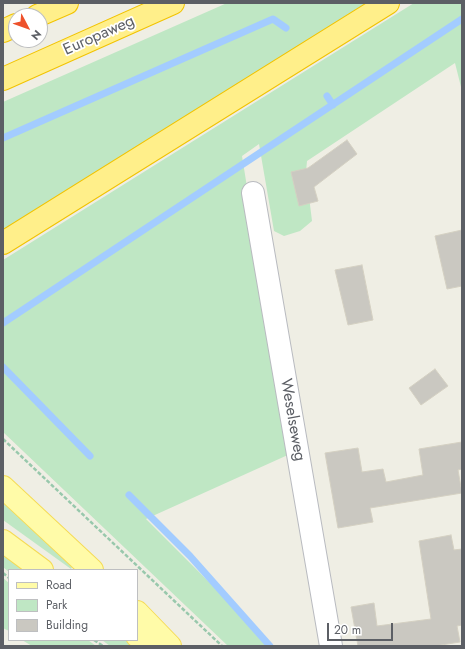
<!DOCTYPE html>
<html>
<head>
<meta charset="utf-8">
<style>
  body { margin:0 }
  #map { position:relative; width:465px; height:649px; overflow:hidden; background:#efeee4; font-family:Jost,sans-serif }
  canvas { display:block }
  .frame { position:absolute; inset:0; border:4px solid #5c5f65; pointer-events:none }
  .legend { position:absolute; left:8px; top:569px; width:130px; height:72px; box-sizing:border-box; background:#fff; border:1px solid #bebfc1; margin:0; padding:5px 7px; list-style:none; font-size:12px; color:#5c5f65 }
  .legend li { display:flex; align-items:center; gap:8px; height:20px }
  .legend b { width:20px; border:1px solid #bebfc1 }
  .north { position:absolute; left:8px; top:8px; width:40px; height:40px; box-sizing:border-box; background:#fff; border:1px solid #bebfc1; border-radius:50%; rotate:131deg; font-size:11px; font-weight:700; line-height:16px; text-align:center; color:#5c5f65 }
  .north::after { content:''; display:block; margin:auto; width:14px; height:18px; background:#ee512b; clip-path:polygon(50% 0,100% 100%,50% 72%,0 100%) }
  .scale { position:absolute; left:327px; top:623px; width:66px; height:18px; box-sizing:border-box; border:2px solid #5c5f65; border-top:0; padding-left:5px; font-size:12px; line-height:14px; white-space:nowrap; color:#5c5f65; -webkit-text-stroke:3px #fff; paint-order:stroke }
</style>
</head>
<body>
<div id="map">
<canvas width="465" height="649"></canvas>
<div class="frame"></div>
<ul class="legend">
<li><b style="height:5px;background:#fffba8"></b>Road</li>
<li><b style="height:11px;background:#bfe7c4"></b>Park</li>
<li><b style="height:11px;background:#cac8c1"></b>Building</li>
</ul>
<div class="north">N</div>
<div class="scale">20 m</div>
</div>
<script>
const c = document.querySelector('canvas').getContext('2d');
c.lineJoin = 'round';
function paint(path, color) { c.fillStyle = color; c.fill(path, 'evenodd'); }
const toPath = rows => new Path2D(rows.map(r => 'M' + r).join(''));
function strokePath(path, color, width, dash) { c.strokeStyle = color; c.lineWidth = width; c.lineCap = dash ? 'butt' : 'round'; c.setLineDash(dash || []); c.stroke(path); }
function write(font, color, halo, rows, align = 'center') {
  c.font = font + ' Jost,sans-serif'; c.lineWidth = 3.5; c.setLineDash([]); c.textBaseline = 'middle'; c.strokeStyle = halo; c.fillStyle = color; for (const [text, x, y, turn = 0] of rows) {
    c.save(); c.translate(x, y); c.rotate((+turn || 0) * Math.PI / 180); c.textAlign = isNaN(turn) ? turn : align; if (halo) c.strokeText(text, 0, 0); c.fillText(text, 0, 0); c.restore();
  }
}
const green = toPath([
  [227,3,366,3,152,138,3,230,3,102],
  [414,3,462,3,462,91,455,63,307,161,306,172,312,221,300,231,284,236,274,231,259,144,242,156,290,454,146,519,224,597,270,646,228,646,3,432,3,260],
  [3,500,73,565,71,569,3,520],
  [3,550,30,570,9,570,9,572,3,567],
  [3,578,9,583,9,631,3,628],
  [22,640,88,640,96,646,32,646],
  [102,640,127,640,136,646,110,646]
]);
const stream = toPath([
  [327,96,333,105],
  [3,138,273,19,286,28],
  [3,323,462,19],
  [3,367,90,456],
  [129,495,190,556,270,646]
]);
const building = toPath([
  [347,140,357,154,314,187,318,201,299,206,291,172,308,168,347,140],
  [462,230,462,286,447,289,435,236,462,230],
  [362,265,373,320,348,325,335,270,362,265],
  [435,369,448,386,421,405,409,388,435,369],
  [462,442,462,469,458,470,462,493,370,508,373,522,338,528,325,453,358,448,362,472,383,469,386,482,423,475,419,449,462,442],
  [451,535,454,550,462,549,462,625,457,626,460,642,435,646,358,646,351,607,374,603,377,626,431,619,419,541,451,535]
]);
const path = toPath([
  [3,439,222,646],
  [3,573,9,578],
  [94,640,103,646]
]);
const minor = toPath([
  [253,193,331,646]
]);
const major = toPath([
  [3,487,92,570],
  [3,541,42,570],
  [137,612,170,646],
  [137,636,151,646]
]);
const highway = toPath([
  [37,16,67,3],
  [3,31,16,25],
  [3,79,173,3],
  [3,243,388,3]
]);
const streetNames = [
  ["Europaweg",99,36,-24],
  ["Weselseweg",292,420,80]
];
paint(green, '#bfe7c4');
strokePath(stream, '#a3ccff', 7);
paint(building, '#cac8c1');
strokePath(building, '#d4d0c2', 1);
strokePath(minor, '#b9bbc0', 24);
strokePath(major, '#f5db56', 24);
strokePath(highway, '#f2c300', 24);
strokePath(path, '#98c8ac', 2.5, [4, 2]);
strokePath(minor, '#fff', 22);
strokePath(major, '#fffba8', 22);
strokePath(highway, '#ffef8a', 22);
write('16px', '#5c5f65', '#fff', streetNames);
</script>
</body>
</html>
